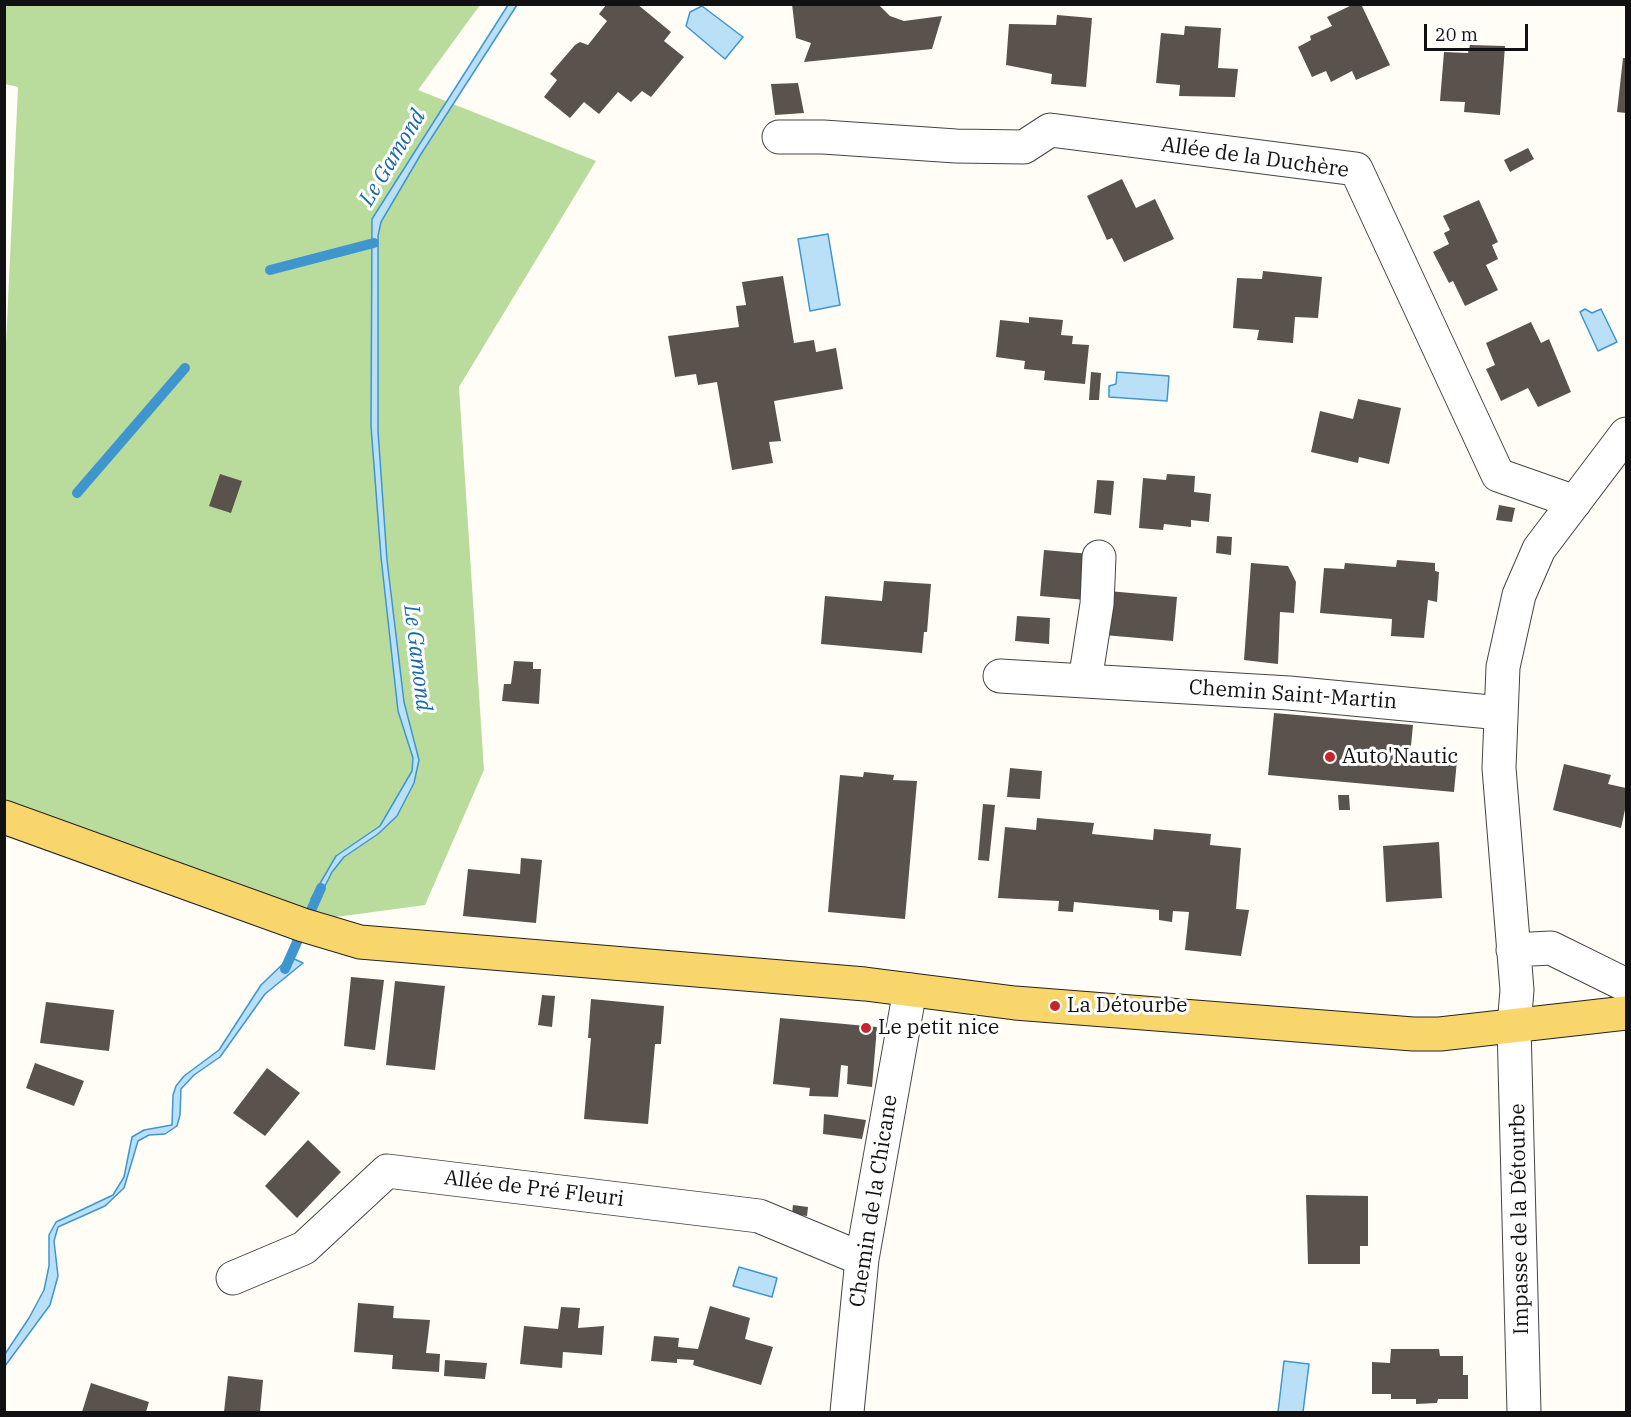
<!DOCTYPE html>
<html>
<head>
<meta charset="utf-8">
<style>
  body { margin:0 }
  #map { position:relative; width:1631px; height:1417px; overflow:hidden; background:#fffdf5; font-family:"IBM Plex Serif",serif }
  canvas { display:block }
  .frame { position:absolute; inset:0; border:6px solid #111; pointer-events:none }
  .scale { position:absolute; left:1424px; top:24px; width:104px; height:27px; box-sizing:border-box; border:3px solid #111; border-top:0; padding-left:8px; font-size:18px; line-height:21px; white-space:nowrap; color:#111; -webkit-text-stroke:4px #fff; paint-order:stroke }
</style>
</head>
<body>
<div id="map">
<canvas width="1631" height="1417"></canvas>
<div class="frame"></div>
<div class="scale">20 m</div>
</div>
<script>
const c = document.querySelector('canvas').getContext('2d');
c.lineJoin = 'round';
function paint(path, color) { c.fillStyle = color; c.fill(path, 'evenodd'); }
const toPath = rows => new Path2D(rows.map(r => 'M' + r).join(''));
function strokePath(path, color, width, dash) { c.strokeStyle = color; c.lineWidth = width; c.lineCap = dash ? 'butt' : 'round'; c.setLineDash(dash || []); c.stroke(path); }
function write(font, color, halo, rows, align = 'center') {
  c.font = font + ' "IBM Plex Serif",serif'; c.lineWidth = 6; c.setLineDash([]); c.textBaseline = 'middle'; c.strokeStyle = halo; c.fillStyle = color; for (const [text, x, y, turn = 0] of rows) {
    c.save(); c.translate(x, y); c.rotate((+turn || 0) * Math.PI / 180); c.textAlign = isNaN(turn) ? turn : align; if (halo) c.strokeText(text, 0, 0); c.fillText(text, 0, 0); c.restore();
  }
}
const forest = toPath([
  [5,5,480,5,418,90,596,161,459,387,484,770,425,905,262,927,5,829,4,387,18,87,5,84]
]);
const water = toPath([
  [508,5,517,5,421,154,381,222,378,236,378,431,387,560,404,702,419,760,414,783,397,816,378,834,344,857,332,872,318,900,311,899,336,856,380,826,412,771,413,758,398,711,381,557,371,426,372,219,508,5],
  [702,6,743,37,725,59,686,26,690,12,702,6],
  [828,234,840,305,810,311,798,239,828,234],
  [1585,309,1592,313,1601,309,1617,342,1598,351,1580,312,1585,309],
  [1117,372,1169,376,1167,401,1109,397,1109,386,1116,384,1117,372],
  [290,957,303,963,265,994,220,1057,194,1075,181,1089,180,1115,177,1126,165,1134,149,1135,138,1141,124,1188,105,1206,58,1227,54,1241,58,1276,50,1305,5,1366,5,1354,29,1318,44,1290,49,1266,49,1235,56,1222,113,1195,124,1177,132,1137,144,1130,172,1125,173,1095,176,1086,184,1076,219,1050,261,985,290,957],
  [739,1267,777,1278,772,1297,733,1286,739,1267],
  [1284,1361,1309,1364,1303,1412,1278,1412,1284,1361]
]);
const stream = toPath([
  [270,270,374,243],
  [77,493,185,368],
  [285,969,321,888]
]);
const building = toPath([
  [637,4,671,32,664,41,684,57,651,97,642,91,631,102,618,92,599,114,584,102,570,118,544,97,557,80,550,74,575,45,580,42,588,45,607,21,599,14,606,5],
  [792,4,878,4,890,16,904,21,942,16,932,49,804,62,811,43,796,38],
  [1354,4,1361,4,1390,65,1356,80,1352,71,1331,82,1326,71,1312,77,1298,47,1311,40,1310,36,1332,26,1327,17],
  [1057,15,1092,18,1086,87,1051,84,1052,74,1006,65,1009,24,1056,25],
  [1185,26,1221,28,1218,68,1238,69,1235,97,1179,96,1180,85,1156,83,1161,33,1184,35],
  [1470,45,1505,46,1500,115,1464,112,1465,102,1440,101,1444,52,1468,53],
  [1623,58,1626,58,1626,113,1617,112],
  [798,83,804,113,775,115,771,84],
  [1528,148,1534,159,1510,172,1504,160],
  [1122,179,1136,208,1155,199,1174,239,1124,262,1112,238,1107,240,1087,196],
  [1479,200,1498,242,1492,245,1498,259,1486,265,1498,290,1465,306,1453,281,1449,283,1433,252,1449,244,1444,233,1450,230,1443,216],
  [1263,271,1322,277,1318,318,1295,317,1293,343,1257,340,1259,330,1233,328,1237,278,1262,279],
  [783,276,794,343,814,340,816,352,836,348,843,389,774,401,781,441,769,442,773,463,732,470,717,382,698,385,696,374,675,377,668,336,739,327,736,306,746,305,742,282],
  [1029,317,1063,320,1061,335,1073,336,1072,344,1089,345,1085,384,1044,380,1045,371,1024,369,1025,361,996,357,1000,320,1029,323],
  [1531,322,1541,343,1549,339,1571,392,1538,407,1528,388,1501,401,1486,369,1495,365,1486,343],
  [1091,372,1101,373,1099,400,1089,400],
  [1358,399,1401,408,1389,464,1359,457,1358,463,1311,452,1320,411,1353,419],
  [220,474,242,481,231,513,209,506],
  [1167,474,1195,476,1194,492,1211,494,1209,522,1191,520,1191,527,1164,524,1163,530,1139,528,1143,478,1166,480],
  [1097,480,1114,481,1111,515,1094,513],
  [1499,505,1515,508,1512,522,1496,520],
  [1217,536,1232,537,1231,555,1216,553],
  [1044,550,1090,554,1086,600,1040,596],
  [1397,560,1435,563,1435,571,1439,572,1437,602,1428,600,1424,638,1391,636,1392,619,1320,613,1324,568,1344,569,1345,563,1396,567],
  [1251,563,1288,566,1296,582,1294,613,1280,612,1278,664,1244,660],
  [884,581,931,584,927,632,924,632,922,653,821,644,825,596,882,601],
  [1108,591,1177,597,1173,641,1104,635],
  [1017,616,1050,618,1049,644,1015,641],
  [514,661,533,662,533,669,541,669,539,704,502,701,504,684,511,684],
  [1274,713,1413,725,1410,756,1457,760,1454,792,1268,775],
  [1564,764,1611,775,1608,784,1626,788,1626,805,1621,828,1553,810],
  [1010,768,1042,771,1040,799,1007,797],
  [864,772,894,775,893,780,917,781,905,919,828,912,840,775,863,777],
  [1338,795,1349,795,1350,810,1339,810],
  [983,804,995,805,989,861,978,860],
  [1037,818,1094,823,1092,834,1153,840,1154,829,1211,834,1210,845,1241,848,1236,909,1249,910,1241,956,1185,950,1189,912,1173,911,1172,922,1159,920,1159,910,1074,902,1073,912,1058,911,1059,901,998,898,1005,827,1036,830],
  [1439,842,1442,898,1386,902,1383,846],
  [521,858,542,860,536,923,463,916,468,869,520,874],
  [351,977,384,980,375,1050,344,1046],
  [395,981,445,986,435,1070,386,1065],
  [542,995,555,996,552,1027,538,1025],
  [591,999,664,1006,661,1044,655,1044,648,1124,584,1119,591,1038,588,1038],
  [46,1002,114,1010,109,1051,40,1043],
  [780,1018,877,1027,872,1087,847,1084,848,1066,841,1065,838,1097,809,1096,810,1088,773,1084],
  [35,1063,84,1081,74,1106,26,1088],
  [267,1068,300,1093,265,1136,233,1113],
  [824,1114,866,1120,862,1139,823,1134],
  [308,1140,341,1172,297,1218,265,1186],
  [1306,1195,1368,1196,1368,1246,1360,1246,1360,1264,1308,1264],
  [793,1205,808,1207,807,1216,792,1214],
  [358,1303,394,1306,393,1318,430,1320,426,1353,440,1354,439,1372,392,1369,393,1355,354,1352],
  [710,1306,750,1318,745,1339,773,1347,761,1385,693,1365,694,1360,677,1359,677,1363,651,1361,654,1336,679,1338,678,1347,698,1349],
  [561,1307,580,1308,578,1328,604,1326,602,1355,563,1352,562,1368,520,1364,524,1326,558,1329],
  [1391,1349,1439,1349,1440,1356,1463,1356,1463,1375,1468,1375,1468,1399,1438,1399,1437,1403,1416,1404,1416,1399,1391,1399,1391,1394,1372,1394,1372,1362,1390,1363],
  [445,1360,487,1363,485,1379,444,1376],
  [228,1376,263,1380,260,1412,224,1412],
  [91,1383,149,1402,146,1412,82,1412]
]);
const minor = toPath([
  [779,137,823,137,956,146,1024,147,1050,130,1356,169,1498,475,1575,502],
  [1000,676,1289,693,1501,713],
  [1085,681,1097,604,1099,557],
  [1513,950,1551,948,1626,985],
  [233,1278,304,1248,387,1171,759,1216,862,1259],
  [847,1412,862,1259,910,990],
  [1524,1412,1514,1026,1517,990,1499,768,1503,667,1519,595,1539,549,1626,434]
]);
const major = toPath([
  [4,817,303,925,360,942,865,984,1015,1003,1413,1034,1440,1034,1626,1013]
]);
const markers = [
  [1330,757,6,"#c4262e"],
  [1055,1006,6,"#c4262e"],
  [866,1028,6,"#c4262e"]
];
const streetNames = [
  ["Allée de la Duchère",1255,158,8],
  ["Chemin Saint-Martin",1293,695,4],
  ["Allée de Pré Fleuri",534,1189,7],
  ["Chemin de la Chicane",874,1201,-81],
  ["Impasse de la Détourbe",1520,1219,-91]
];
const poiNames = [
  ["Auto'Nautic",1342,757],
  ["La Détourbe",1067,1006],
  ["Le petit nice",878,1028]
];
const waterNames = [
  ["Le Gamond",393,158,-59],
  ["Le Gamond",417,658,83]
];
paint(forest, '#b9dc9c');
paint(water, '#b9e0f7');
strokePath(water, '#3f96cf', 1.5);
strokePath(stream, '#3f96cf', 10);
paint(building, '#5a524d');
strokePath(minor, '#444', 35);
strokePath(major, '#222', 35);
strokePath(minor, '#fff', 33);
strokePath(major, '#f9d66b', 33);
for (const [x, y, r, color] of markers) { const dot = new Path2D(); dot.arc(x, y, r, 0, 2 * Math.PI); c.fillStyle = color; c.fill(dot); strokePath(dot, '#fff', 2); }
write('21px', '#111', '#fff', streetNames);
write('21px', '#111', '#fff', poiNames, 'left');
write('italic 22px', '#1768a6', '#fff', waterNames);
</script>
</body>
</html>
